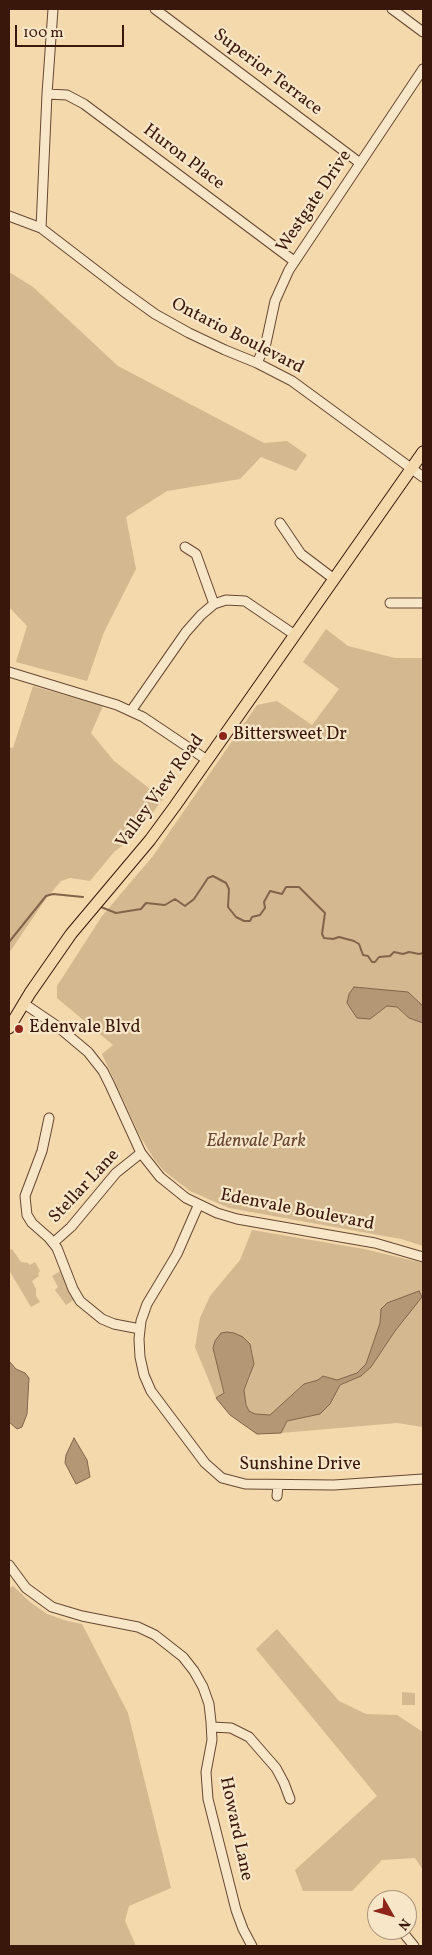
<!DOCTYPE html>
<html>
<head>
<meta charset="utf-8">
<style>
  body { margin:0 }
  #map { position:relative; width:432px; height:1955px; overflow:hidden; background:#f3d9ab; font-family:Vollkorn,serif }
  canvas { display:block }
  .frame { position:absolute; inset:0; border:10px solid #39170b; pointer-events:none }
  .north { position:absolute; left:367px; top:1890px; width:50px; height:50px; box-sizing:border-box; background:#f7e6c8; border:1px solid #ab937c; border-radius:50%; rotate:128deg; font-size:14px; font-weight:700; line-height:20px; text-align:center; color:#39170b }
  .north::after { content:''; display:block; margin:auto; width:18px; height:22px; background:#8f2418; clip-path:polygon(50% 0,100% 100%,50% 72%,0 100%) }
  .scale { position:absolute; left:15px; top:25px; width:109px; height:22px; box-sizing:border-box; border:2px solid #39170b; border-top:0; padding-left:6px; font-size:15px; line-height:18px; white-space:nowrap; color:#39170b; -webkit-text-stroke:4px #f7e6c8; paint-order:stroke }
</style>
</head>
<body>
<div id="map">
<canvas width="432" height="1955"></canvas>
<div class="frame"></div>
<div class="north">N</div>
<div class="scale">100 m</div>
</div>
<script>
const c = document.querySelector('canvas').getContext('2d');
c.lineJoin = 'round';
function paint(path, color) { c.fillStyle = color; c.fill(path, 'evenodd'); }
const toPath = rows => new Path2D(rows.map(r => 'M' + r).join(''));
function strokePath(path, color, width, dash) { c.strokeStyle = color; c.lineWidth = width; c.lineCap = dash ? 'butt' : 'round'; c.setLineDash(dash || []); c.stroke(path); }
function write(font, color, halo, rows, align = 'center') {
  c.font = font + ' Vollkorn,serif'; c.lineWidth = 4.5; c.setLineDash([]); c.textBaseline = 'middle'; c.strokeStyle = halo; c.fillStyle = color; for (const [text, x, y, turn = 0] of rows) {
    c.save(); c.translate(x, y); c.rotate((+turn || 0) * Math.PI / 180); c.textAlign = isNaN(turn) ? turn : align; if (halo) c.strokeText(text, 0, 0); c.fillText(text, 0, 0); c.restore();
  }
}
const green = toPath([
  [9,272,33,287,118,366,264,443,287,441,307,455,296,471,261,457,240,479,167,491,126,517,136,569,104,632,87,681,16,662,27,626,9,607],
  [326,629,348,646,395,658,423,658,423,1006,408,992,389,992,370,1019,387,1006,397,1007,409,1018,423,1023,423,1246,401,1239,229,1208,190,1191,164,1171,154,1159,140,1136,102,1054,113,1045,57,998,57,986,102,916,153,856,257,705,277,701,312,725,339,689,303,662],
  [33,686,103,706,91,733,114,761,163,799,135,836,114,852,90,881,70,878,61,881,45,900,9,953,9,747,13,748],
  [252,1230,364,1249,423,1263,423,1427,397,1423,281,1433,287,1421,320,1414,330,1404,340,1385,361,1376,371,1367,395,1331,381,1309,380,1323,366,1364,357,1373,337,1380,318,1380,304,1384,270,1415,255,1414,249,1411,246,1405,244,1390,250,1377,253,1355,250,1344,244,1337,215,1341,213,1348,224,1394,216,1398,195,1347,200,1318,210,1296,240,1260],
  [12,1249,21,1262,28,1263,30,1265,35,1262,40,1271,38,1274,39,1276,32,1281,36,1289,36,1296,40,1302,31,1307,9,1270,9,1250],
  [62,1270,75,1299,66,1305,55,1290,58,1287,52,1276],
  [13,1586,30,1602,47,1614,67,1621,82,1624,128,1713,171,1888,129,1906,125,1921,136,1946,9,1946,9,1588],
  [277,1629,339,1701,366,1714,397,1715,423,1732,423,1870,415,1858,382,1860,352,1891,303,1891,295,1870,377,1796,256,1649],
  [402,1692,415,1693,415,1705,402,1705]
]);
const water = toPath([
  [354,987,408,992,423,1006,423,1023,409,1018,397,1007,387,1006,370,1019,357,1018,347,1003,349,994,354,987],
  [419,1291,422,1297,395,1331,371,1367,361,1376,340,1385,330,1404,320,1414,287,1421,281,1433,257,1434,230,1415,216,1398,224,1393,213,1348,215,1341,221,1333,227,1332,234,1333,243,1337,250,1344,254,1364,244,1390,246,1405,249,1411,255,1414,270,1415,304,1384,318,1380,323,1376,337,1380,357,1373,366,1364,380,1323,381,1309,387,1303,419,1291],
  [9,1361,16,1369,25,1373,29,1378,27,1414,22,1427,17,1429,9,1422,9,1361],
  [74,1438,87,1460,90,1477,76,1484,65,1463,66,1455,74,1438]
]);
const stream = toPath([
  [101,907,116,913,141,909,146,903,165,905,175,899,185,906,194,899,208,878,213,876,226,883,229,889,228,907,236,917,244,921,250,921,252,917,260,915,265,908,264,902,270,891,282,894,286,887,299,887,325,913,322,934,324,938,333,939,339,937,354,941,359,944,363,955,368,956,372,962,375,962,379,957,390,956,394,952,403,954,409,952,419,954,423,953],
  [9,942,46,896,53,894,83,897]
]);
const minor = toPath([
  [155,9,360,163],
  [392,9,423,32],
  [47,94,67,95,84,104,294,261],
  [9,216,41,228,123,291,155,314,189,333,225,350,257,363,292,381,423,477],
  [41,228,47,94,53,9],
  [257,363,266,343,275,301,289,270,423,69],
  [280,523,301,554,334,579],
  [185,547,196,554,214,604],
  [390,603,423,603],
  [9,672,117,705,143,717,207,760],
  [131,711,186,632,201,615,214,604,226,600,245,601,295,635],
  [23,1003,57,1026,88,1052,103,1071,110,1085,141,1153,160,1177,186,1198,217,1213,237,1219,375,1243,423,1257],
  [49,1118,42,1151,25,1196,27,1215,32,1223,49,1238,57,1248,73,1289,80,1301,102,1319,114,1324,140,1329],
  [198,1206,177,1254,147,1304,141,1321,139,1339,140,1357,144,1375,151,1391,205,1463,222,1478,245,1484,334,1485,423,1479],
  [53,1243,71,1227,116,1173,141,1153],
  [277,1496,278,1485],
  [9,1565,26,1588,52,1607,82,1616,138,1627,155,1635,183,1657,194,1671,203,1687,209,1704,211,1722,212,1740,206,1772,208,1799,236,1910,243,1929,252,1946],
  [212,1727,231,1728,249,1737,276,1768,284,1783,290,1799],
  [401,1930,414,1946]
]);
const major = toPath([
  [9,1028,30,993,71,934,150,840,175,806,423,452]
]);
const markers = [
  [223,736,5,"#8f2418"],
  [19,1029,5,"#8f2418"]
];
const streetNames = [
  ["Superior Terrace",267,73,37],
  ["Huron Place",183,158,37],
  ["Westgate Drive",315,202,-56],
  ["Ontario Boulevard",237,337,27],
  ["Valley View Road",161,792,-54],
  ["Stellar Lane",85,1187,-47],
  ["Edenvale Boulevard",297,1211,11],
  ["Sunshine Drive",300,1466],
  ["Howard Lane",235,1829,78]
];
const poiNames = [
  ["Bittersweet Dr",233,736],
  ["Edenvale Blvd",29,1029]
];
const parkNames = [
  ["Edenvale Park",256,1143]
];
paint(green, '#d3b890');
paint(water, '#b49775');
strokePath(water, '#83644b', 1);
strokePath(stream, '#83644b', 2);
strokePath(minor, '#684833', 11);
strokePath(major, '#39170b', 13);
strokePath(minor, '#f7e6c8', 9);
strokePath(major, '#f3d9ab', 11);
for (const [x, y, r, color] of markers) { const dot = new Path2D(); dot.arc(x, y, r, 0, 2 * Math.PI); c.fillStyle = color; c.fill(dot); strokePath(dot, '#f7e6c8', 2); }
write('18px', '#39170b', '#f7e6c8', streetNames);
write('18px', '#39170b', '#f7e6c8', poiNames, 'left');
write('italic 18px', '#674733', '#f7e6c8', parkNames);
</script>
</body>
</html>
